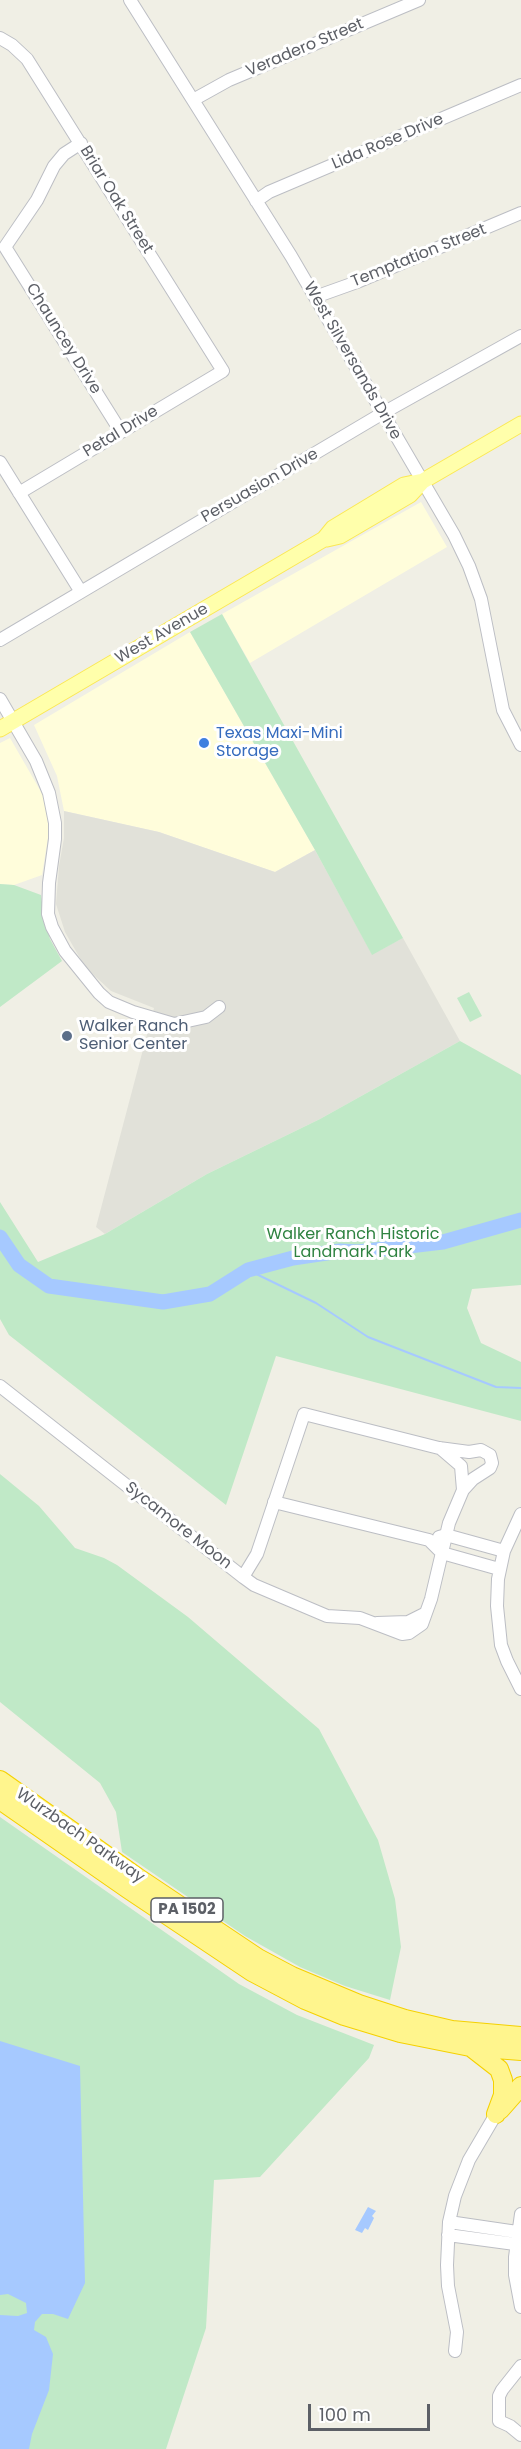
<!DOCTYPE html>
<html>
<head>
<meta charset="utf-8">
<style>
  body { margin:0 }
  #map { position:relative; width:521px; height:2449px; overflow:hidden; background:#f0efe5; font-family:Poppins,sans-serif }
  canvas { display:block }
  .scale { position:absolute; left:308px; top:2404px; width:122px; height:27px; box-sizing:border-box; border:3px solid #5c5f66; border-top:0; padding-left:8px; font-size:18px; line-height:21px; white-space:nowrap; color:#5c5f66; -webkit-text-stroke:4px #fff; paint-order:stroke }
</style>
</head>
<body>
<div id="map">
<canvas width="521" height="2449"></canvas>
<div class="scale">100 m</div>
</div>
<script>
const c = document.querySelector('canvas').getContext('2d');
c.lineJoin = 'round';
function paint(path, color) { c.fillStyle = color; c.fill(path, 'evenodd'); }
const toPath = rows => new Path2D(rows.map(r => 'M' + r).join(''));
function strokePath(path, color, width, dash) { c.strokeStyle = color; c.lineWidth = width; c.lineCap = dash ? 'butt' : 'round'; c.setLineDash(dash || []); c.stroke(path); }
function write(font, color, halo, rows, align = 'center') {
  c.font = font + ' Poppins,sans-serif'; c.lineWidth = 6; c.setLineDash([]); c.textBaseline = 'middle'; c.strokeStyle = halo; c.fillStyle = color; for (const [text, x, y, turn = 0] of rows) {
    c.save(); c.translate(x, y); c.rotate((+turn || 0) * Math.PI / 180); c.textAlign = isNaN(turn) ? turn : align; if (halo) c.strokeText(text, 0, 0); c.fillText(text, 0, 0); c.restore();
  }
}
const commercial = toPath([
  [421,502,447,547,250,663,222,614],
  [190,632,315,850,275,872,159,832,64,811,57,776,34,725],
  [10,738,44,797,49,831,42,875,14,885,0,884,0,743]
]);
const industrial = toPath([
  [64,811,159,832,275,872,315,850,372,954,403,938,460,1041,320,1119,207,1174,105,1234,96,1227,154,1008,111,991,85,967,65,932,56,904,59,866,64,838]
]);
const green = toPath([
  [222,614,403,938,372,955,315,850,190,632],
  [0,884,14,885,41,895,44,918,50,939,62,961,0,1007],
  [469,992,482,1016,470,1022,457,998],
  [460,1041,521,1075,521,1285,472,1289,467,1308,481,1343,521,1362,521,1421,276,1356,226,1505,9,1335,0,1319,0,1202,38,1262,105,1234,207,1174,320,1119],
  [0,1474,39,1506,75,1548,104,1558,117,1565,188,1617,319,1729,378,1840,395,1899,401,1947,390,2000,345,1986,300,1967,245,1936,122,1852,116,1812,100,1783,0,1702],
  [0,1817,239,1984,297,2015,374,2045,369,2058,260,2177,214,2180,206,2328,166,2449,0,2449]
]);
const water = toPath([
  [0,2041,80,2066,85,2283,68,2319,53,2314,42,2314,35,2322,34,2330,46,2337,53,2354,49,2390,32,2434,29,2449,0,2449,0,2315,18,2316,27,2313,26,2303,8,2294,0,2295],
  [368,2207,376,2211,372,2216,374,2218,368,2230,365,2228,362,2233,355,2230]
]);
const stream = toPath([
  [248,1270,316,1303,368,1337,496,1387,521,1388]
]);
const river = toPath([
  [0,1237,19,1265,49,1286,163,1302,210,1294,248,1270,293,1258,340,1251,358,1252,443,1242,521,1220]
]);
const minor = toPath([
  [130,0,291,256,454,535,469,566,481,599,503,710,521,745],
  [0,38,12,45,27,59,223,371,19,493],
  [193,100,229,80,419,0],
  [81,143,64,154,54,166,37,200,5,247,121,432],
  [256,201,269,192,521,85],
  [315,297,357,282,521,213],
  [0,462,81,592],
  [0,640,383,413,521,336],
  [0,699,36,761,49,793,55,823,55,839,49,883,48,914,52,927,65,951,99,993,109,1002,133,1012,174,1024,206,1017,219,1007],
  [0,1386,243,1577,254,1585,327,1616,360,1618,402,1634,409,1633,422,1624,431,1599,449,1523,463,1490,473,1479,490,1468,492,1463,490,1455,481,1450,469,1452,439,1448,304,1414,257,1554,243,1577],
  [440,1448,461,1466,463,1490],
  [274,1502,429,1540,442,1553,499,1569],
  [521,1514,504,1551,498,1579,497,1606,501,1645,507,1661,521,1689],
  [439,1537,446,1535,504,1551],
  [377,1623,408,1622,424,1614],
  [521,2214,515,2257,515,2275,521,2307],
  [449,2222,517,2232],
  [448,2235,515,2244],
  [455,2351,457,2332,448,2286,447,2265,449,2222,455,2196,469,2160,496,2114],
  [499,2421,499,2396,502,2390,521,2366],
  [499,2421,510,2426,521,2435]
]);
const major = toPath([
  [327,539,340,536,410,495,423,481],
  [0,729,324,539,333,528,404,485,423,481,521,424]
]);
const highway = toPath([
  [0,1780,137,1877,258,1958,292,1976,359,2004,405,2019,452,2030,521,2036],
  [0,1800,128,1889,252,1972,305,2000,344,2016,400,2033,470,2047,521,2051],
  [472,2048,499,2069,503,2080,503,2095,496,2114],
  [500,2110,521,2086]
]);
const markers = [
  [204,743,6,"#3f7fe0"],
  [67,1036,6,"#5c6f8a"]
];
const shields = [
  [187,1910,72]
];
const shieldNames = [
  ["PA 1502",187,1910]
];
const streetNames = [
  ["Veradero Street",305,48,-23],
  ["Lida Rose Drive",388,142,-23],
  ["Briar Oak Street",116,200,58],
  ["Temptation Street",419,256,-22],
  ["Chauncey Drive",63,339,58],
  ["West Silversands Drive",352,361,60],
  ["Petal Drive",121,432,-31],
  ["Persuasion Drive",260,486,-30],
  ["West Avenue",162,634,-30],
  ["Sycamore Moon",178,1526,38],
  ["Wurzbach Parkway",80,1836,35]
];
const shopNames = [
  ["Texas Maxi-Mini",216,734],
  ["Storage",216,752]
];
const serviceNames = [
  ["Walker Ranch",79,1027],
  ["Senior Center",79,1045]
];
const parkNames = [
  ["Walker Ranch Historic",353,1235],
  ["Landmark Park",353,1253]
];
paint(commercial, '#fffddb');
paint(industrial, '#e1e1d9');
paint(green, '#c0e9c7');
paint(water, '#a6c9ff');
strokePath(stream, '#a6c9ff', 2);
strokePath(river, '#a6c9ff', 15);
strokePath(minor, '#bcbec4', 14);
strokePath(major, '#fbe853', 17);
strokePath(highway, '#f5d100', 20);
strokePath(minor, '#fff', 12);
strokePath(major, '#ffffab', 15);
strokePath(highway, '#fff58d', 18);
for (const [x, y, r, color] of markers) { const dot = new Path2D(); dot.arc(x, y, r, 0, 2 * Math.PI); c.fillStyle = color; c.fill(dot); strokePath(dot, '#fff', 2); }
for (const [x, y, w] of shields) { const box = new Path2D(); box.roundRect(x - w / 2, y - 12, w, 24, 4.5); c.fillStyle = '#fff'; c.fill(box); strokePath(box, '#5c5f66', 1.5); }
write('bold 15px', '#5c5f66', null, shieldNames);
write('16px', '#5c5f66', '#fff', streetNames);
write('16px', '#366cbe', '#fff', shopNames, 'left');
write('16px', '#4e5e75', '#fff', serviceNames, 'left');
write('16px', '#2f8341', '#fff', parkNames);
</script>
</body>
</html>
